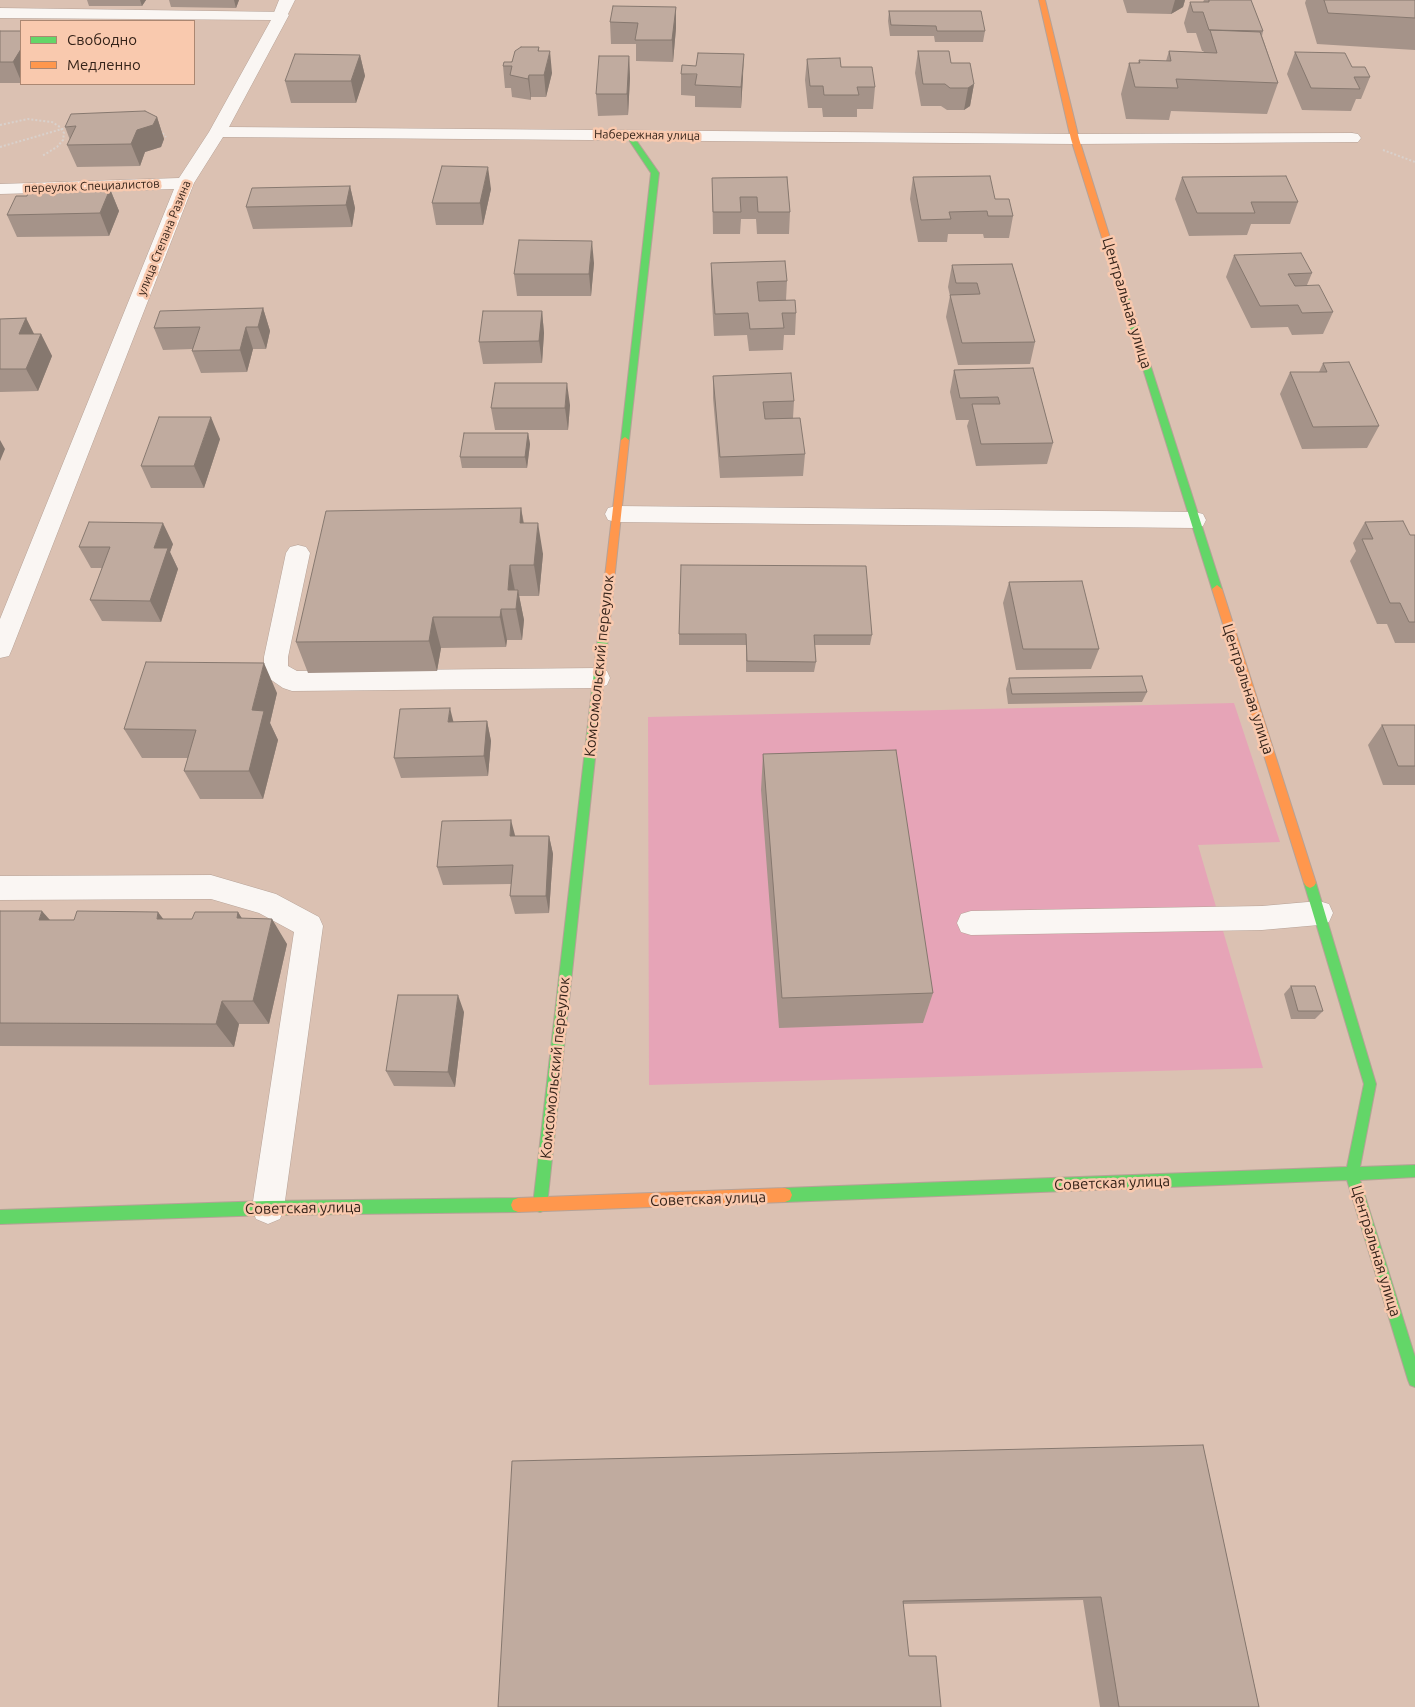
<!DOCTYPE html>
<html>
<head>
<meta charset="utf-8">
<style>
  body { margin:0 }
  #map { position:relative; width:1415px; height:1707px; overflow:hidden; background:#dbc1b2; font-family:Ubuntu,sans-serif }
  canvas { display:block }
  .legend { position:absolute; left:20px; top:20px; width:175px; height:65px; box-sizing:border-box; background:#f9c9ae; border:1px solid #ab8772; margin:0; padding:6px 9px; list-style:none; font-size:15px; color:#352319 }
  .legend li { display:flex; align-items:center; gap:10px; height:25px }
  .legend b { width:25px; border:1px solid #ab8772 }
</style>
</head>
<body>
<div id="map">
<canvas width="1415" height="1707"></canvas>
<ul class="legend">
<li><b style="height:6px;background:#63d668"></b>Свободно</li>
<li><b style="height:6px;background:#ff974d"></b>Медленно</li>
</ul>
</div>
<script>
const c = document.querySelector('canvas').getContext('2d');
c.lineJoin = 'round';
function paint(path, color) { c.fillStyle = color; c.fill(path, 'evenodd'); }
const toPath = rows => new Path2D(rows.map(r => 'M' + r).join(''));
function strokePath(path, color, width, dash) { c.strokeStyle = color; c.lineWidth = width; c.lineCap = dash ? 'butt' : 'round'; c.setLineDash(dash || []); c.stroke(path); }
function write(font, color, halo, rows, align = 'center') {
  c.font = font + ' Ubuntu,sans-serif'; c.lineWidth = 5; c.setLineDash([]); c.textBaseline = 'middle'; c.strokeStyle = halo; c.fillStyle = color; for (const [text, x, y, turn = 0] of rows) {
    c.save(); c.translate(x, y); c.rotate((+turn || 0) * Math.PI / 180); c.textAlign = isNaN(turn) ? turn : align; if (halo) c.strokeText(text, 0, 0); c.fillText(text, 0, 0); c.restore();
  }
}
const green = toPath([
  [1234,703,1280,842,1198,845,1263,1068,649,1085,648,717]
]);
const path = toPath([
  [0,125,28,119,52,122,60,127,64,133,63,140,57,147,42,156],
  [160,130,166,137],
  [0,147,69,127],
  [1383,150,1415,162]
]);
const lane = toPath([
  [279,0,295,0,286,18,281,20,273,15,279,0],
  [1352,133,1358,134,1361,138,1358,142,1075,144,1069,143,1066,139,1069,135,1075,134,1352,133],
  [616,506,1195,512,1203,514,1206,520,1203,526,1195,528,616,522,608,520,605,514,608,508,616,506],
  [298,545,306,547,310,553,288,657,288,666,297,671,598,668,607,671,610,678,607,685,598,688,292,691,283,688,267,677,264,670,264,657,286,553,290,547,298,545],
  [211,875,276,894,319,917,323,926,284,1208,280,1219,268,1224,256,1219,252,1208,294,932,259,913,211,899,0,900,0,876,211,875],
  [1319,901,1329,904,1333,913,1329,922,1319,925,1262,930,971,935,961,932,957,923,961,914,971,911,1262,906,1319,901]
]);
const street = toPath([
  [0,8,286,12,289,15,229,127,1075,134,1081,135,1084,139,1081,143,1075,144,223,137,194,183,12,649,9,656,0,658,0,619,174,189,0,194,0,184,179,178,209,132,271,20,0,18,0,8]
]);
const fast = toPath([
  [629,132,631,133,659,173,629,440,625,443,621,440,651,173,625,134,629,132],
  [1120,290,1127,292,1222,589,1220,591,1217,593,1212,589,1119,292,1120,290],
  [605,615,610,619,547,1205,545,1210,540,1212,535,1210,533,1205,600,619,605,615],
  [1310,878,1314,880,1316,883,1376,1084,1360,1167,1415,1165,1415,1177,1360,1180,1415,1357,1415,1387,1410,1385,1408,1380,1347,1180,785,1202,780,1200,778,1195,780,1190,785,1188,1347,1167,1364,1084,1304,883,1306,880,1310,878],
  [518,1198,523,1200,525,1205,523,1210,518,1212,268,1215,0,1224,0,1210,268,1201,518,1198]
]);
const slow = toPath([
  [1039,0,1045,0,1079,139,1127,292,1126,294,1119,292,1071,139,1039,0],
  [625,437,629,440,610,619,605,623,600,619,621,440,625,437],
  [1217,585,1222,589,1316,883,1314,886,1310,888,1306,886,1304,883,1212,589,1217,585],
  [785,1188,790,1190,792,1195,790,1200,785,1202,518,1212,513,1210,511,1205,513,1200,518,1198,785,1188]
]);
const wall = toPath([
  [87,0,146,0,142,6,89,6],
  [169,0,239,0,236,8,171,7],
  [1123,0,1185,0,1183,7,1171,14,1127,13],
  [1204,0,1251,0,1263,31,1262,36,1278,83,1267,114,1171,111,1169,120,1126,119,1121,94,1129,63,1138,63,1139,60,1166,61,1169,51,1203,52,1204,51,1202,51,1196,33,1187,33,1184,23,1190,2,1203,2],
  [1306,0,1415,0,1415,50,1317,44,1305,3],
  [676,7,676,28,673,62,636,61,636,44,611,44,610,22],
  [889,11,985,31,983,42,935,42,934,36,890,36,888,21],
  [0,31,21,31,21,83,0,83],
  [539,47,539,51,552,73,546,97,531,97,531,100,512,97,511,88,505,88,503,66],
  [918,51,951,63,974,84,970,106,964,110,947,110,941,106,921,106,915,73],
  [1295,52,1352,67,1370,77,1361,99,1356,99,1351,111,1302,110,1287,74],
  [360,55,365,76,356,103,291,103,285,81],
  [629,56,630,78,628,115,598,116,596,94],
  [807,59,841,67,875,87,873,109,857,109,857,117,823,117,822,108,808,108,805,80],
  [681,74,743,76,741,108,695,107,695,96,681,95],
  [157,117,164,139,161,147,145,152,140,166,77,167,67,145,70,140,65,127],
  [787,177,790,212,789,234,757,234,756,219,741,219,740,234,713,234,712,178],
  [913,177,995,199,1013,216,1009,238,984,238,983,234,948,234,947,242,918,242,910,199],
  [1182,177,1298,202,1290,224,1251,224,1247,235,1189,236,1175,199],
  [350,186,355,208,352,227,253,229,246,207],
  [110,189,119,211,109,236,17,237,7,215,27,196],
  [491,189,483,225,436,225,432,203],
  [1234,255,1312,273,1307,285,1333,312,1323,334,1292,335,1288,327,1251,328,1226,277],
  [594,263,591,296,517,296,514,274],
  [711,263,787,281,786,300,796,313,795,335,784,335,783,350,749,351,747,335,714,336,711,285],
  [1012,264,1035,342,1030,364,958,365,946,317,950,296,948,287,952,265],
  [263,308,270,331,266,349,253,349,247,372,201,373,192,351,193,349,163,350,154,328],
  [542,311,544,333,542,363,483,364,479,342],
  [26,318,34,334,41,334,52,356,38,391,0,392,0,319],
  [1323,363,1379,426,1367,448,1302,449,1280,394,1290,372,1319,372],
  [1033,368,1053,443,1047,464,976,466,967,426,969,420,956,420,950,392,954,370],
  [713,376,794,401,793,418,805,454,803,476,720,478,713,398],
  [570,405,568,430,495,430,491,408],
  [528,433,530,444,527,468,462,468,460,457],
  [220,439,204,488,151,488,141,466],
  [521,508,524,523,543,554,539,596,519,596,524,620,522,640,507,640,506,647,441,648,437,671,308,673,296,642],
  [1365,522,1410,535,1415,535,1415,643,1395,643,1387,624,1377,624,1350,561,1356,551,1353,543],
  [173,544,170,552,178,569,161,622,102,621,90,600,102,568,91,568,79,547],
  [1009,582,1099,649,1091,669,1016,670,1003,603],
  [679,634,872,635,870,645,815,645,816,662,814,672,746,672,746,645,679,645],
  [1009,678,1147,692,1142,702,1008,704,1006,689],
  [277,693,270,723,278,740,263,799,200,799,184,771,188,758,142,758,124,729],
  [487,721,491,741,488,776,401,778,394,758,454,722],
  [1382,725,1415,725,1415,785,1383,785,1368,745],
  [763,754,933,993,923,1023,779,1028,761,790],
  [515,836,549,836,553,854,549,913,515,914,510,896,511,884,443,885,437,867],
  [0,911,50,920,192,919,238,912,242,919,287,944,269,1024,239,1024,234,1047,0,1046],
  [1291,986,1323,1011,1315,1019,1291,1019,1284,994],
  [464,1012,455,1087,394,1086,386,1071],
  [1203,1445,1259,1707,1100,1707,1083,1600,903,1604,498,1707]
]);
const shadedWall = toPath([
  [140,0,146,0,142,6],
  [234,0,239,0,236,8],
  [1175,0,1185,0,1183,7,1171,14],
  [676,7,676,28,673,62,672,40],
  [21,49,21,81,13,62],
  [550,51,552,73,546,97,544,75],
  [744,54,743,76,741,108,741,87],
  [360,55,365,76,356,103,351,81],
  [629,56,630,78,628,115,627,94],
  [529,75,531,97,531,100,528,79],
  [974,84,970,106,964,110,968,88],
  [157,117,164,139,161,147,145,152,140,166,131,144,137,130],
  [488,167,491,189,483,225,480,203],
  [350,186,355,208,352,227,346,205],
  [110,189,119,211,109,236,100,213],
  [592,241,594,263,591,296,589,274],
  [263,308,270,331,266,349,258,327],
  [542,311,544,333,542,363,539,341],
  [26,318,37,340,19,334],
  [246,327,253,349,247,372,240,350],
  [41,334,52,356,38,391,26,369],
  [567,383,570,405,568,430,565,408],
  [211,417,220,439,204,488,194,466],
  [528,433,530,444,527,468,525,457],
  [0,440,5,449,0,461],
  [521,508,526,540,520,523],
  [163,523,173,544,170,552,178,569,161,622,150,601,154,548],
  [538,523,543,554,539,596,534,565],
  [510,565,516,596,508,590],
  [518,590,524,620,522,640,516,609],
  [501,609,507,640,506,647,500,617],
  [433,617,441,648,437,671,429,641],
  [264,663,277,693,270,723,278,740,263,799,249,771,252,710],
  [450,708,455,728,448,722],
  [487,721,491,741,488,776,484,756],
  [511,820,516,839,510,836],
  [549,836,553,854,549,913,546,896],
  [42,911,65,937,39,920],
  [158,912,177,937,157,919],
  [238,912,254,938,237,918],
  [272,919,287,944,269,1024,253,1001],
  [458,995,464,1012,455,1087,448,1072],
  [222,1001,239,1024,234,1047,216,1024]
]);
const building = toPath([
  [1209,0,1251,0,1263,31,1209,30,1203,12,1193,12,1190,2,1209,2,1209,0],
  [1324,0,1415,0,1415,18,1328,13,1324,0],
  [613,6,676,7,672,40,635,40,638,23,610,22,613,6],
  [889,11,981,11,985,31,937,31,936,26,891,25,889,11],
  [1210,30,1260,32,1278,83,1176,79,1178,88,1135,87,1129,63,1140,63,1139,60,1171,61,1169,51,1217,53,1210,30],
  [0,31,21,31,21,49,13,62,0,62,0,31],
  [521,47,539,47,538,51,550,51,544,75,529,75,528,79,510,75,512,66,503,66,504,62,512,62,515,51,521,47],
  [918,51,949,51,951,63,970,63,974,84,968,88,950,88,945,84,923,84,918,51],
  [1295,52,1345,53,1352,67,1365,67,1370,77,1354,77,1360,89,1311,88,1295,52],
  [698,53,744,54,741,87,695,85,697,74,681,74,682,65,696,66,698,53],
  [295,54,360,55,351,81,285,81,295,54],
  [599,56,629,56,627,94,596,94,599,56],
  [840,58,841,67,872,67,875,87,857,87,859,95,824,95,823,86,810,86,807,59,840,58],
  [145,111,157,117,153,125,137,130,131,144,67,145,76,126,65,127,71,114,145,111],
  [442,166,488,167,480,203,432,203,442,166],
  [990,176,995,199,1009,199,1013,216,988,216,987,211,949,212,951,219,921,220,913,177,990,176],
  [1286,176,1298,202,1251,202,1255,213,1197,213,1182,177,1286,176],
  [787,177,790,212,758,212,757,197,740,197,741,212,713,212,712,178,787,177],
  [350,186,346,205,246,207,252,188,350,186],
  [110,189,100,213,7,215,16,196,27,196,29,190,110,189],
  [519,240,592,241,589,274,514,274,519,240],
  [1301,253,1312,273,1288,274,1295,286,1319,285,1333,312,1302,313,1298,305,1260,306,1234,255,1301,253],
  [785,261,787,281,757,282,759,301,795,300,796,313,782,313,784,328,750,329,748,313,715,314,711,263,785,261],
  [1012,264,1035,342,962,343,950,295,980,294,977,283,956,283,952,265,1012,264],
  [263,308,258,327,246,327,240,350,192,351,200,327,154,328,160,311,263,308],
  [483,311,542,311,539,341,479,342,483,311],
  [26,318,19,334,41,334,26,369,0,369,0,319,26,318],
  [1349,362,1379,426,1313,427,1290,372,1327,372,1323,363,1349,362],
  [1033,368,1053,443,981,444,972,404,1000,404,998,397,960,398,954,370,1033,368],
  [791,373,794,401,763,402,765,419,800,418,805,454,720,457,713,376,791,373],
  [495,383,567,383,565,408,491,408,495,383],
  [159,417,211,417,194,466,141,466,159,417],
  [464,433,528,433,525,457,460,457,464,433],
  [521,508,520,523,538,523,534,565,510,565,508,590,518,590,516,609,501,609,500,617,433,617,429,641,296,642,326,511,521,508],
  [1403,521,1410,535,1415,535,1415,622,1409,622,1400,603,1390,603,1362,539,1373,539,1365,522,1403,521],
  [89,522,163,523,154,548,168,548,150,601,90,600,110,547,79,547,89,522],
  [681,565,866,566,872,635,814,635,816,662,747,661,746,634,679,634,681,565],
  [1082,581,1099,649,1023,649,1009,582,1082,581],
  [146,662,264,663,252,710,264,711,249,771,184,771,196,730,124,729,146,662],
  [1142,676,1147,692,1012,694,1009,678,1142,676],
  [450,708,448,722,487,721,484,756,394,758,400,709,450,708],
  [1382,725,1415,725,1415,766,1398,766,1382,725],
  [896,750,933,993,782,998,763,754,896,750],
  [511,820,510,836,549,836,546,896,510,896,513,865,437,867,442,821,511,820],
  [0,911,42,911,39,920,74,920,77,911,158,912,157,919,192,919,195,912,238,912,237,918,272,919,253,1001,222,1001,216,1024,0,1023,0,911],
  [1291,986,1315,986,1323,1011,1298,1011,1291,986],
  [398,995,458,995,448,1072,386,1071,398,995],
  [1203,1445,1259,1707,1119,1707,1101,1597,903,1601,909,1656,936,1656,941,1707,498,1707,512,1461,1203,1445]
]);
const farStreetnames = [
  ["Набережная улица",647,135,1],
  ["переулок Специалистов",92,186,-2],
  ["улица Степана Разина",164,238,-68]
];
const streetNames = [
  ["Центральная улица",1127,303,73],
  ["Комсомольский переулок",599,666,-84],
  ["Центральная улица",1248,689,72],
  ["Комсомольский переулок",555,1068,-84],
  ["Советская улица",1112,1183,-2],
  ["Советская улица",708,1199,-2],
  ["Советская улица",303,1208,-1],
  ["Центральная улица",1376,1251,73]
];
paint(green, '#e6a4b7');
strokePath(lane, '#b6a297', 1);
strokePath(street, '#b6a297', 1);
strokePath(fast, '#b6a297', 2);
strokePath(slow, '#b6a297', 2);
strokePath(path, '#d9d1cc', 2, [2, 2]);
paint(lane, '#faf6f3');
paint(street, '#faf6f3');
paint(fast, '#63d668');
paint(slow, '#ff974d');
paint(wall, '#a59389');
paint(shadedWall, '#86786f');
paint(building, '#c0ab9f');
strokePath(building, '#86786f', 1);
write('12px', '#352319', '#f9c9ae', farStreetnames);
write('15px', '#352319', '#f9c9ae', streetNames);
</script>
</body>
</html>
